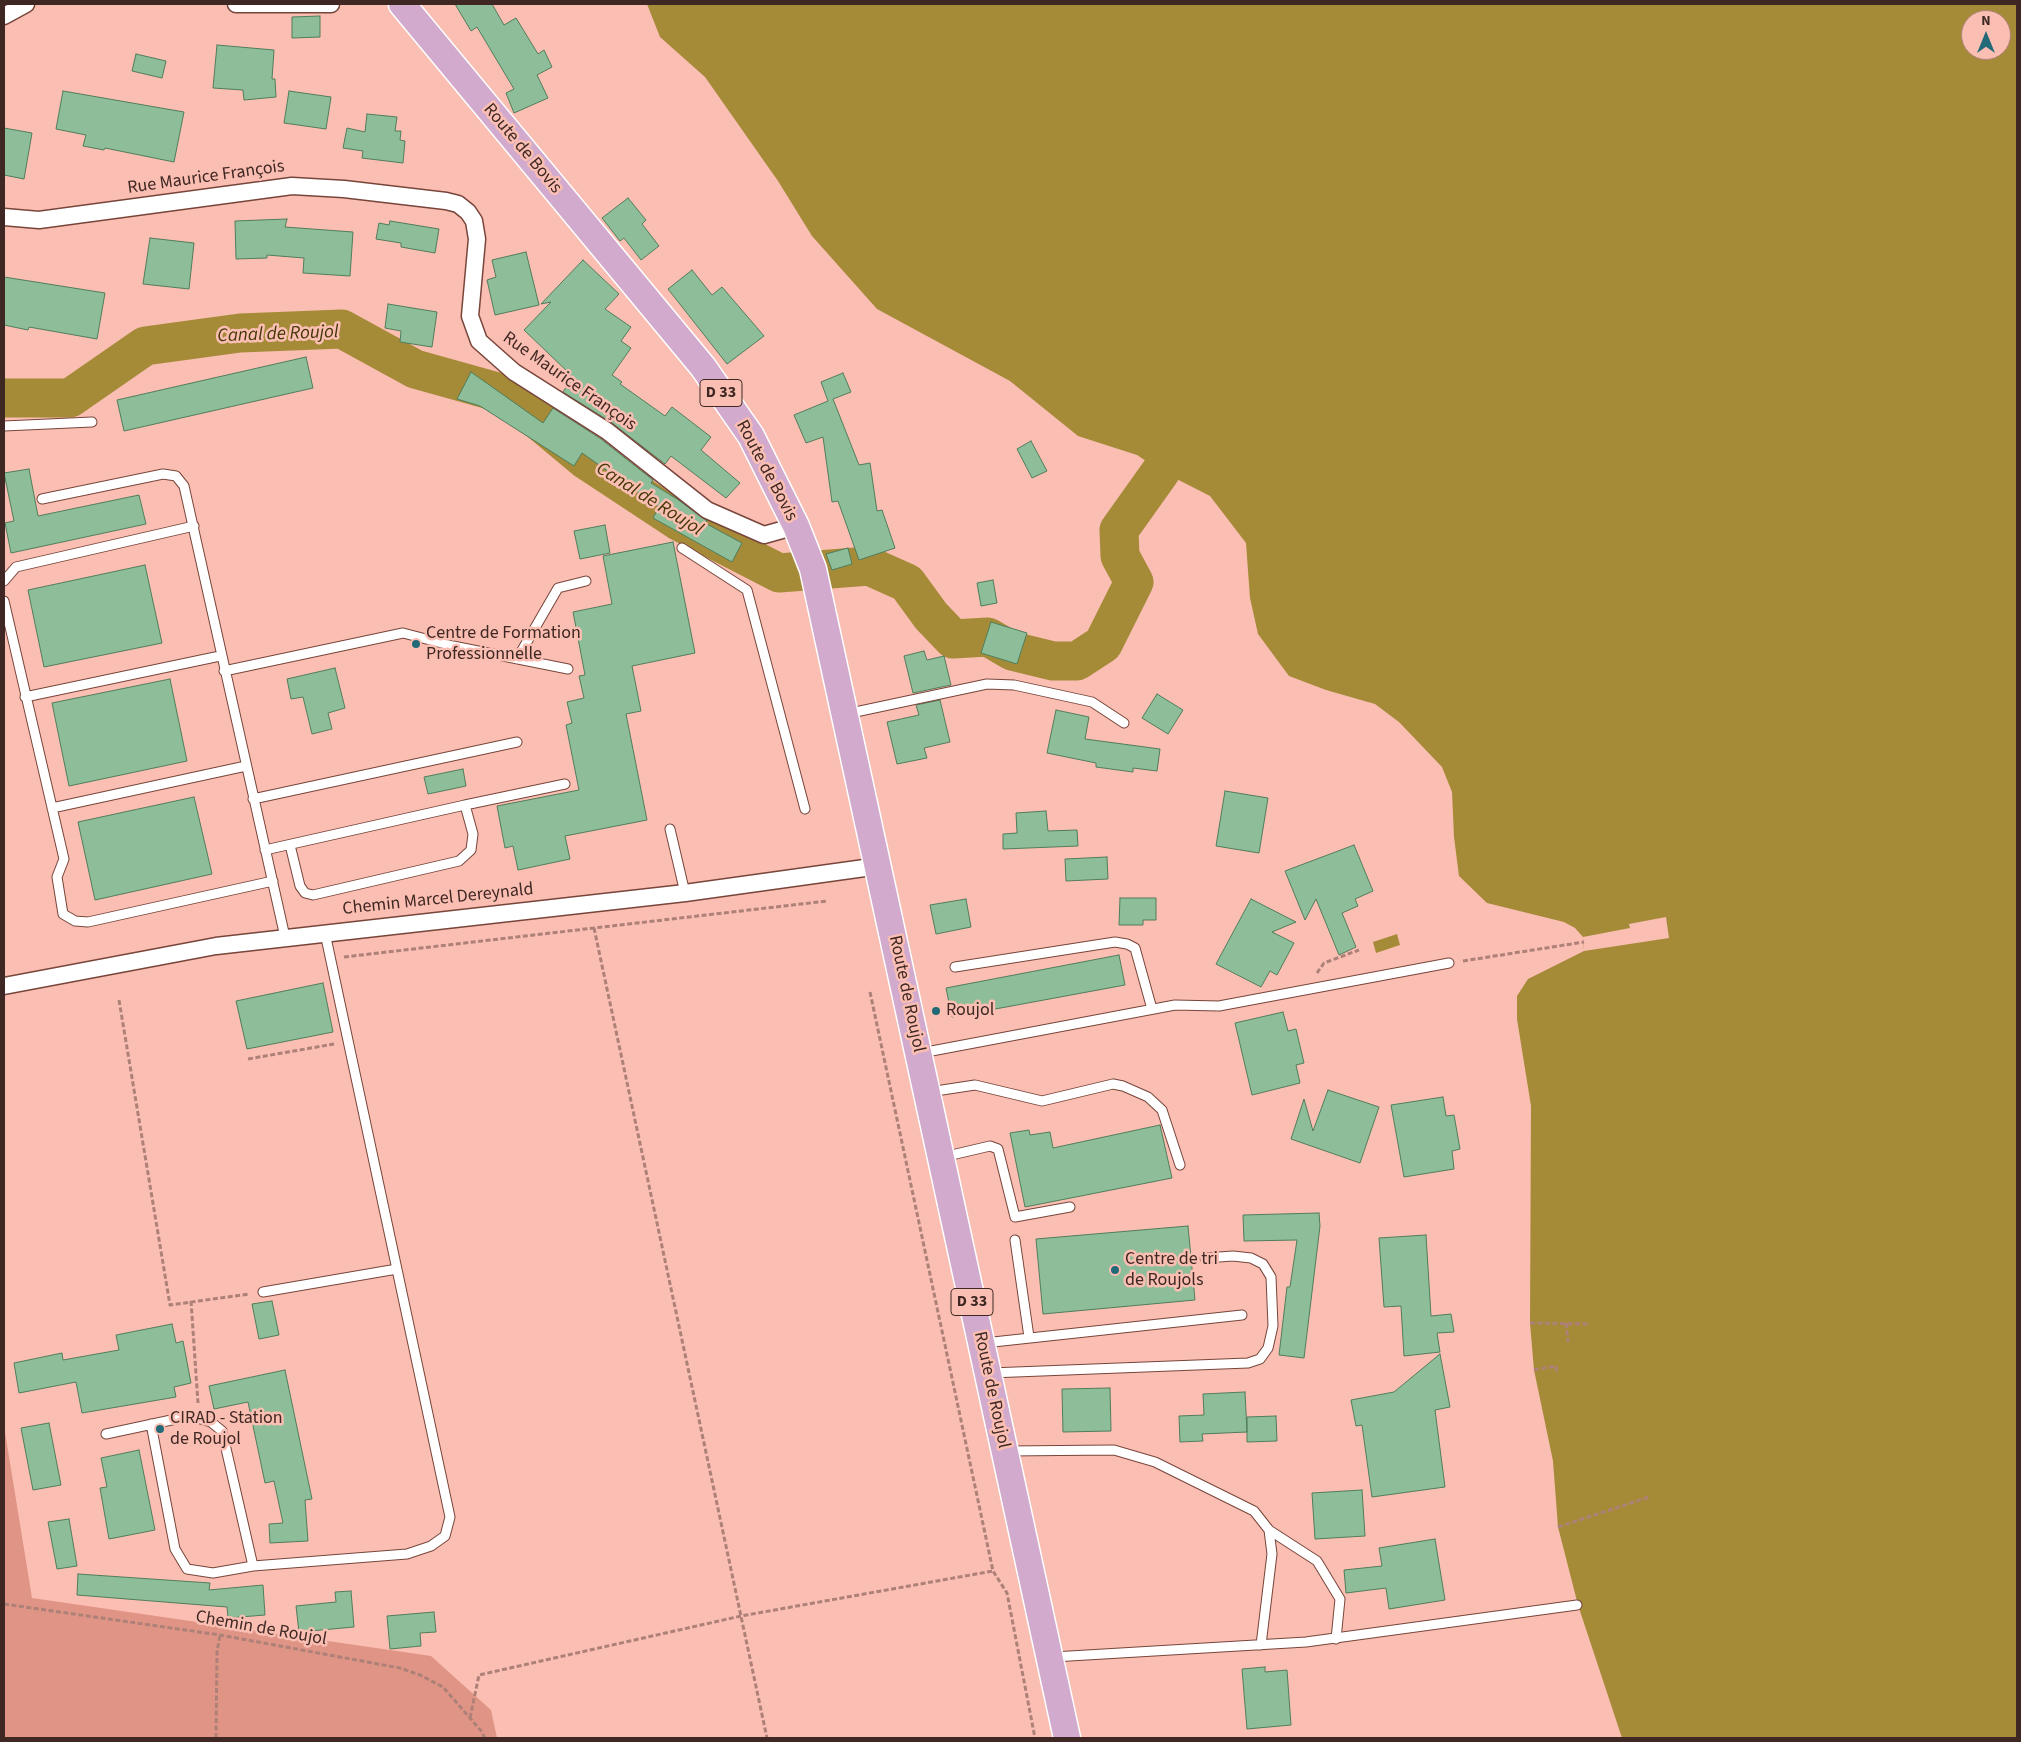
<!DOCTYPE html>
<html>
<head>
<meta charset="utf-8">
<style>
  body { margin:0 }
  #map { position:relative; width:2021px; height:1742px; overflow:hidden; background:#fabeb2; font-family:"Source Sans 3",sans-serif }
  canvas { display:block }
  .frame { position:absolute; inset:0; border:5px solid #3f2823; pointer-events:none }
  .north { position:absolute; left:1961px; top:10px; width:50px; height:50px; box-sizing:border-box; background:#fabeb2; border:1px solid #af8279; border-radius:50%; rotate:0deg; font-size:14px; font-weight:700; line-height:20px; text-align:center; color:#3f2823 }
  .north::after { content:''; display:block; margin:auto; width:18px; height:22px; background:#226a77; clip-path:polygon(50% 0,100% 100%,50% 72%,0 100%) }
</style>
</head>
<body>
<div id="map">
<canvas width="2021" height="1742"></canvas>
<div class="frame"></div>
<div class="north">N</div>
</div>
<script>
const c = document.querySelector('canvas').getContext('2d');
c.lineJoin = 'round';
function paint(path, color) { c.fillStyle = color; c.fill(path, 'evenodd'); }
const toPath = rows => new Path2D(rows.map(r => 'M' + r).join(''));
function strokePath(path, color, width, dash) { c.strokeStyle = color; c.lineWidth = width; c.lineCap = dash ? 'butt' : 'round'; c.setLineDash(dash || []); c.stroke(path); }
function write(font, color, halo, rows, align = 'center') {
  c.font = font + ' "Source Sans 3",sans-serif'; c.lineWidth = 5; c.setLineDash([]); c.textBaseline = 'middle'; c.strokeStyle = halo; c.fillStyle = color; for (const [text, x, y, turn = 0] of rows) {
    c.save(); c.translate(x, y); c.rotate((+turn || 0) * Math.PI / 180); c.textAlign = isNaN(turn) ? turn : align; if (halo) c.strokeText(text, 0, 0); c.fillText(text, 0, 0); c.restore();
  }
}
const green = toPath([
  [4,1426,32,1598,431,1656,491,1710,497,1738,4,1738]
]);
const water = toPath([
  [647,4,2017,4,2017,1738,1622,1738,1578,1605,1558,1527,1553,1461,1534,1370,1530,1323,1531,1106,1517,1019,1517,996,1528,979,1584,951,1583,937,1575,928,1564,922,1487,903,1459,876,1454,837,1452,792,1442,767,1399,722,1375,704,1326,690,1289,676,1258,634,1250,598,1246,543,1210,496,1161,471,1137,455,1078,436,1010,381,877,309,812,236,778,181,705,77,660,37],
  [1971,20,2001,20,2001,50,1971,50],
  [1397,934,1400,945,1376,953,1373,942]
]);
const pier = toPath([
  [1666,917,1669,938,1584,951,1583,937,1630,928,1629,924]
]);
const river = toPath([
  [4,398,70,398,145,346,240,333,342,329,415,369,508,395,586,460,680,522,779,573,869,566,907,583,931,616,953,639,988,637,1012,651,1053,661,1077,661,1103,644,1134,582,1120,556,1119,530,1161,471]
]);
const building = toPath([
  [455,4,492,4,504,25,516,18,538,54,544,50,552,67,537,75,548,98,514,113,506,93,514,89,477,27,471,31,455,4],
  [320,16,320,37,292,38,292,17,320,16],
  [217,45,274,50,272,79,275,79,276,97,244,100,243,90,213,88,217,45],
  [136,54,166,61,162,78,132,71,136,54],
  [63,91,184,112,174,162,105,148,104,150,83,146,86,135,56,129,63,91],
  [289,91,331,97,326,129,284,123,289,91],
  [367,114,397,117,395,131,401,131,400,140,405,141,403,163,362,158,363,151,343,148,347,128,365,132,367,114],
  [4,128,32,133,24,179,4,175,4,128],
  [628,198,646,220,642,224,659,246,641,260,624,238,620,241,602,218,628,198],
  [287,219,285,227,353,232,350,276,303,273,304,258,267,255,267,258,236,259,235,221,287,219],
  [390,221,439,229,435,253,401,247,401,243,376,239,379,223,389,225,390,221],
  [150,238,194,243,189,289,143,284,150,238],
  [526,252,539,305,495,315,487,280,496,277,492,260,526,252],
  [583,260,619,294,605,309,631,327,621,341,631,348,612,375,622,382,620,384,665,416,672,407,711,437,701,450,740,483,726,498,671,456,665,464,612,423,563,392,567,386,565,384,571,375,524,330,551,302,541,304,583,260],
  [692,270,712,295,722,287,764,336,727,364,668,289,692,270],
  [4,277,105,293,97,339,29,327,28,330,4,325,4,277],
  [388,304,437,312,432,347,400,342,401,331,385,328,388,304],
  [306,357,313,388,124,431,117,400,306,357],
  [471,372,543,423,553,408,601,439,653,480,651,483,677,499,707,521,705,523,742,543,732,562,653,518,659,507,582,453,574,466,480,406,457,399,471,372],
  [843,373,851,392,833,399,859,465,870,463,877,511,882,510,895,548,859,560,838,501,832,502,823,437,806,443,794,415,828,401,821,382,843,373],
  [1031,441,1047,471,1032,478,1017,449,1031,441],
  [29,469,38,516,139,495,146,524,11,553,5,523,14,521,4,473,29,469],
  [605,525,610,553,580,559,574,531,605,525],
  [673,542,695,653,632,666,641,711,626,714,647,820,565,836,570,859,518,870,513,846,505,848,497,806,579,790,566,725,572,723,567,702,584,698,579,676,585,675,573,612,612,604,603,556,673,542],
  [848,548,852,564,832,570,826,554,848,548],
  [145,565,162,643,44,667,28,590,145,565],
  [993,580,997,603,981,606,977,583,993,580],
  [991,622,1027,633,1017,664,981,653,991,622],
  [924,651,927,660,944,656,951,685,913,693,904,656,924,651],
  [335,668,345,708,328,713,332,729,312,734,303,697,291,699,287,679,335,668],
  [170,679,187,761,69,786,52,703,170,679],
  [1157,694,1183,710,1168,734,1142,718,1157,694],
  [940,700,950,742,924,748,927,758,897,764,887,722,919,715,916,705,940,700],
  [1056,710,1089,717,1085,739,1160,749,1157,771,1133,768,1133,772,1096,767,1096,763,1047,753,1056,710],
  [463,769,466,786,428,794,424,777,463,769],
  [1225,791,1268,798,1259,853,1216,846,1225,791],
  [194,797,212,874,95,900,78,822,194,797],
  [1046,811,1048,831,1077,830,1078,846,1003,849,1003,834,1017,833,1016,813,1046,811],
  [1354,845,1373,891,1355,899,1358,906,1342,913,1356,947,1339,955,1316,899,1305,920,1285,871,1354,845],
  [1107,857,1108,879,1066,881,1065,859,1107,857],
  [1120,898,1156,898,1156,920,1143,920,1143,925,1119,925,1120,898],
  [966,899,971,927,936,934,930,905,966,899],
  [1251,899,1296,922,1272,932,1294,943,1277,975,1270,971,1261,987,1216,964,1251,899],
  [1119,955,1125,985,952,1017,946,988,1119,955],
  [323,983,333,1032,247,1049,236,1001,323,983],
  [1283,1012,1288,1031,1296,1029,1304,1063,1296,1065,1300,1083,1252,1095,1235,1023,1283,1012],
  [1328,1090,1379,1107,1360,1163,1291,1139,1304,1099,1313,1131,1328,1090],
  [1443,1097,1446,1116,1454,1115,1460,1149,1452,1151,1454,1169,1404,1177,1391,1105,1443,1097],
  [1160,1125,1172,1178,1025,1207,1010,1133,1029,1130,1030,1135,1050,1132,1053,1148,1160,1125],
  [1319,1213,1320,1226,1304,1358,1279,1355,1287,1287,1290,1287,1297,1240,1244,1241,1243,1215,1319,1213],
  [1188,1226,1195,1300,1043,1314,1036,1239,1188,1226],
  [1426,1235,1431,1316,1451,1314,1454,1332,1437,1333,1440,1352,1404,1356,1401,1306,1384,1307,1379,1238,1426,1235],
  [272,1301,279,1335,259,1339,252,1304,272,1301],
  [172,1324,176,1343,183,1341,191,1383,174,1387,176,1397,82,1413,76,1382,19,1393,14,1363,62,1353,63,1360,119,1350,116,1335,172,1324],
  [1440,1354,1450,1407,1435,1410,1445,1487,1372,1497,1362,1425,1356,1426,1351,1400,1394,1392,1440,1354],
  [285,1370,312,1499,305,1500,308,1541,270,1543,269,1524,283,1523,274,1481,265,1483,248,1402,214,1409,209,1386,285,1370],
  [1110,1388,1111,1431,1063,1432,1062,1389,1110,1388],
  [1245,1392,1247,1432,1202,1434,1203,1441,1180,1442,1179,1416,1204,1415,1203,1394,1245,1392],
  [1276,1416,1277,1441,1247,1442,1247,1417,1276,1416],
  [49,1423,61,1485,33,1490,21,1428,49,1423],
  [139,1450,155,1530,109,1539,100,1488,107,1487,101,1458,139,1450],
  [1362,1490,1365,1536,1315,1539,1312,1493,1362,1490],
  [69,1519,77,1566,57,1569,48,1522,69,1519],
  [1435,1539,1445,1600,1389,1609,1386,1588,1346,1593,1344,1570,1382,1566,1379,1548,1435,1539],
  [78,1574,210,1583,209,1590,263,1585,265,1615,228,1618,227,1607,77,1595,78,1574],
  [351,1591,354,1627,299,1632,296,1606,336,1602,335,1592,351,1591],
  [434,1612,436,1632,420,1633,421,1646,390,1649,387,1616,434,1612],
  [1265,1667,1265,1672,1287,1670,1291,1725,1247,1729,1242,1669,1265,1667]
]);
const path = toPath([
  [594,928,767,1738],
  [344,957,827,901],
  [1463,961,1584,942],
  [1317,973,1324,963,1359,950],
  [870,992,993,1571,1007,1593,1035,1738],
  [119,1000,170,1305,249,1294],
  [248,1059,334,1044],
  [191,1301,198,1403],
  [1530,1323,1590,1324],
  [1566,1323,1568,1342],
  [1534,1370,1556,1366,1557,1374],
  [1558,1527,1649,1497],
  [4,1604,220,1635,400,1668,420,1675,443,1687,483,1733,484,1738],
  [470,1718,479,1675,741,1616,993,1571],
  [216,1738,217,1652,220,1635]
]);
const service = toPath([
  [4,426,92,422],
  [42,499,163,474,176,476,184,486,285,937],
  [682,548,747,590,805,809],
  [4,581,16,567,194,526],
  [4,601,64,859,57,877,63,914,75,921,88,922,273,881],
  [517,659,558,588,586,581],
  [224,671,403,633,453,646,568,669],
  [25,697,220,656],
  [846,714,987,684,1014,685,1092,702,1124,723],
  [253,799,517,742],
  [465,805,565,784],
  [52,808,246,766],
  [670,829,685,893],
  [265,850,465,805,473,834,471,850,459,861,313,895,305,893,300,886,290,845],
  [955,967,1115,942,1127,944,1135,948,1152,1009],
  [921,1053,1175,1005,1219,1006,1449,963],
  [929,1092,975,1085,1042,1101,1113,1084,1123,1086,1148,1097,1162,1110,1180,1165],
  [943,1157,990,1146,998,1149,1015,1217,1070,1207],
  [1015,1240,1029,1337],
  [263,1292,397,1269],
  [984,1343,1242,1315],
  [990,1373,1248,1363,1260,1359,1268,1348,1273,1326,1271,1277,1263,1264,1251,1258,1233,1256,1205,1258],
  [151,1424,175,1549,187,1569,213,1573,253,1566],
  [106,1434,190,1416,211,1422,222,1431,253,1566,407,1554,431,1546,445,1536,450,1517,325,933],
  [1007,1451,1114,1450,1155,1462,1254,1511,1269,1530,1272,1554,1261,1645],
  [1269,1530,1317,1561,1340,1599,1336,1639],
  [1053,1657,1306,1642,1577,1605]
]);
const minor = toPath([
  [236,4,331,4],
  [4,16,26,4],
  [4,217,39,220,292,186,344,189,446,201,458,204,468,212,474,221,477,239,470,316,479,341,514,372,607,431,707,510,764,535,796,526],
  [4,986,216,946,685,893,879,866]
]);
const primary = toPath([
  [402,4,703,367,751,436,796,526,813,569,1067,1738]
]);
const markers = [
  [416,644,5,"#226a77"],
  [936,1011,5,"#226a77"],
  [1115,1270,5,"#226a77"],
  [160,1429,5,"#226a77"]
];
const shields = [
  [721,393,42],
  [972,1302,42]
];
const shieldNames = [
  ["D 33",721,393],
  ["D 33",972,1302]
];
const streetNames = [
  ["Route de Bovis",522,149,50],
  ["Rue Maurice François",206,178,-8],
  ["Rue Maurice François",569,382,35],
  ["Route de Bovis",766,471,62],
  ["Chemin Marcel Dereynald",438,900,-6],
  ["Route de Roujol",906,994,78],
  ["Route de Roujol",991,1390,78],
  ["Chemin de Roujol",261,1629,10]
];
const poiNames = [
  ["Centre de Formation",426,634],
  ["Professionnelle",426,655],
  ["Roujol",946,1011],
  ["Centre de tri",1125,1260],
  ["de Roujols",1125,1281],
  ["CIRAD - Station",170,1419],
  ["de Roujol",170,1440]
];
const waterNames = [
  ["Canal de Roujol",278,335,-2],
  ["Canal de Roujol",649,500,32]
];
paint(green, '#e09485');
paint(water, '#a58b38');
paint(pier, '#fabeb2');
strokePath(river, '#a58b38', 39);
paint(building, '#8ebd99');
strokePath(building, '#507d5b', 1);
strokePath(service, '#78453b', 11);
strokePath(minor, '#78453b', 19);
strokePath(primary, '#fff', 29);
strokePath(path, '#ae8178', 3, [5, 2.5]);
strokePath(service, '#fff', 9);
strokePath(minor, '#fff', 16);
strokePath(primary, '#d2aacd', 26);
for (const [x, y, r, color] of markers) { const dot = new Path2D(); dot.arc(x, y, r, 0, 2 * Math.PI); c.fillStyle = color; c.fill(dot); strokePath(dot, '#fabeb2', 2); }
for (const [x, y, w] of shields) { const box = new Path2D(); box.roundRect(x - w / 2, y - 13.5, w, 27, 4); c.fillStyle = '#fabeb2'; c.fill(box); strokePath(box, '#3f2823', 1); }
write('bold 16px', '#3f2823', null, shieldNames);
write('18px', '#3f2823', '#fabeb2', streetNames);
write('18px', '#3f2823', '#fabeb2', poiNames, 'left');
write('italic 19px', '#453707', '#fabeb2', waterNames);
</script>
</body>
</html>
